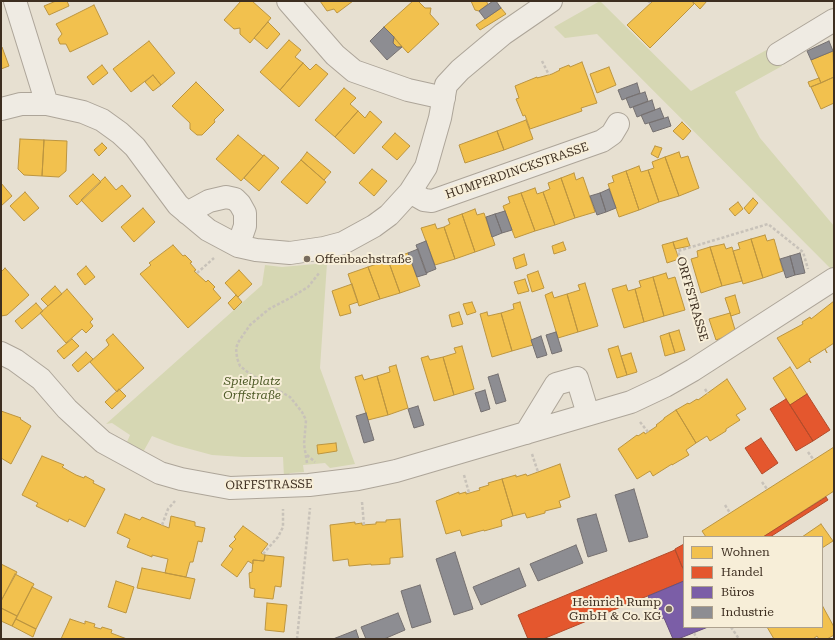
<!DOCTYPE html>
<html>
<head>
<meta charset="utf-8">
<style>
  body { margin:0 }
  #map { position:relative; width:835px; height:640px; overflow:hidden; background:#e7e0d1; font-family:"Roboto Serif",serif }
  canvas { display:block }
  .frame { position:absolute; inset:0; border:2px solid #3d2e20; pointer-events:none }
  .legend { position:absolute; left:683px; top:536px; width:140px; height:92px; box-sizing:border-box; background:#f7eed8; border:1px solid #ada18e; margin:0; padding:5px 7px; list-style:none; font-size:12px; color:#3d2e20 }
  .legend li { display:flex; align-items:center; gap:8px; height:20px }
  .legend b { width:20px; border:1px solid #ada18e }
</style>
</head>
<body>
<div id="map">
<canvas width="835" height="640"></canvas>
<div class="frame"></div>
<ul class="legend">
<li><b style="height:11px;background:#f2c14e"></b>Wohnen</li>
<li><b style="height:11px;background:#e4572e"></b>Handel</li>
<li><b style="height:11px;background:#7b5ea7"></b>Büros</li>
<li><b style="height:11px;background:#8d8d92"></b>Industrie</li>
</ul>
</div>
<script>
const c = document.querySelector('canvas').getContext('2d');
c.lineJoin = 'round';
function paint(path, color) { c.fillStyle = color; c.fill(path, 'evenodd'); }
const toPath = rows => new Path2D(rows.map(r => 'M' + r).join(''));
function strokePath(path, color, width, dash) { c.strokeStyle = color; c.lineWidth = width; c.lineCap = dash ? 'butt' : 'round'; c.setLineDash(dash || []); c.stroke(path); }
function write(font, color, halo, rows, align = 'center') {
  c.font = font + ' "Roboto Serif",serif'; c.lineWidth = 4; c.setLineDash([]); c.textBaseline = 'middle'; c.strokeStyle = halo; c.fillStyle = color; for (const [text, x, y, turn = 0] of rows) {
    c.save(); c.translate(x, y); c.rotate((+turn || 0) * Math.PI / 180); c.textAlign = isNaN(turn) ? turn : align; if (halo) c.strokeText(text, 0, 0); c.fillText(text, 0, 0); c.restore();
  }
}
const green = toPath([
  [600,1,691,91,772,47,782,66,735,92,760,138,834,226,833,271,597,34,565,38,554,27],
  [327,263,320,368,355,464,330,468,325,463,303,465,304,472,290,473,287,477,284,477,283,457,243,457,212,455,175,445,152,436,142,454,138,448,127,442,130,435,112,423,106,424,262,285,265,265,282,267]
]);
const homes = toPath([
  [56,1,67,1,69,6,49,15,44,6,56,1],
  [241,1,252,1,271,18,250,43,240,34,240,28,234,29,224,20,241,1],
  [320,1,353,1,337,13,334,9,327,11,320,1],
  [413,1,418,1,425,8,431,8,430,14,439,24,408,53,384,27,413,1],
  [471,1,486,1,488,4,479,11,475,10,471,1],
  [653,1,692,1,694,4,650,48,627,25,653,1],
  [692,1,707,1,700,9,692,1],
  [94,5,108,34,70,52,66,44,60,44,58,39,62,34,56,24,94,5],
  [501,8,506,14,480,30,476,25,501,8],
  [268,22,280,34,267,49,254,38,268,22],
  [394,37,402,47,397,47,393,43,394,37],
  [289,40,301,50,295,57,303,63,280,90,260,72,289,40],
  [149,41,175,73,161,85,153,75,131,92,113,69,149,41],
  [1,47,2,47,9,66,1,69,1,47],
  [833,51,834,77,821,83,811,60,833,51],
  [582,62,597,103,581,108,582,111,530,129,525,115,523,116,516,99,519,98,515,86,537,77,537,78,552,74,560,70,559,69,569,65,570,67,582,62],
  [303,63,310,70,316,64,328,74,299,107,280,90,303,63],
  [102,65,108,73,93,85,87,77,102,65],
  [609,67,616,85,597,93,590,74,609,67],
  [153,75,161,85,153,91,145,82,153,75],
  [834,77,834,103,821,109,811,87,834,77],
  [819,78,821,83,810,87,808,82,819,78],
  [196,82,224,110,214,120,215,122,202,135,197,135,190,129,190,123,172,106,196,82],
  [344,88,356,98,350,104,358,111,335,137,315,120,344,88],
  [358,111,365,118,370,111,382,122,354,154,335,137,358,111],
  [526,120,533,139,504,150,497,131,526,120],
  [682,122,691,131,683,140,673,131,682,122],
  [497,131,504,150,465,163,459,145,497,131],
  [395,133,410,146,397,160,382,147,395,133],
  [238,135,263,156,241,181,216,159,238,135],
  [20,139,44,140,42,176,24,175,18,169,20,139],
  [44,140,67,141,66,171,59,177,42,176,44,140],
  [102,143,107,148,99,156,94,150,102,143],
  [655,146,662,148,658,158,651,154,655,146],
  [307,152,331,172,324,180,301,160,307,152],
  [679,152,681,158,688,156,699,188,679,196,665,157,679,152],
  [264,155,279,168,259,191,244,178,264,155],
  [665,157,679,196,659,202,648,170,654,168,652,162,665,157],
  [301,160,326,182,307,204,281,182,301,160],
  [639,166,641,172,648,170,659,202,639,210,626,171,639,166],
  [372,169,387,181,374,196,359,183,372,169],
  [626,171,639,210,619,217,608,184,614,182,612,176,626,171],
  [574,173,576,180,583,177,595,212,575,218,561,178,574,173],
  [93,174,101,182,77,205,69,196,93,174],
  [105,177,116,190,122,185,131,196,102,222,81,200,105,177],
  [561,178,575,218,555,225,543,192,550,189,548,183,561,178],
  [1,183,12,196,1,206,1,183],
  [535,188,537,194,543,192,555,225,535,231,521,193,535,188],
  [25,192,39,208,24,221,10,206,25,192],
  [521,193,535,231,515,238,503,206,510,203,508,197,521,193],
  [753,198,758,203,749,214,744,208,753,198],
  [738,202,743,209,735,216,729,209,738,202],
  [143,208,155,222,134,242,121,227,143,208],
  [475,209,477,215,484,213,495,245,475,252,462,214,475,209],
  [462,214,475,252,455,259,444,227,450,224,448,219,462,214],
  [435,224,437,229,444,227,455,259,435,265,421,228,435,224],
  [765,235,767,241,774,239,783,271,763,278,751,239,765,235],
  [687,238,690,246,675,249,673,242,687,238],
  [751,239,763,278,743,284,733,251,740,249,738,243,751,239],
  [563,242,566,250,554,254,552,246,563,242],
  [673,242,679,259,667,263,662,245,673,242],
  [724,244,726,249,732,247,742,281,722,286,710,247,724,244],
  [173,245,183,256,185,255,192,262,190,263,196,270,194,271,206,282,208,280,215,287,213,289,221,298,188,328,140,274,151,265,149,263,173,245],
  [710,247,722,286,701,293,691,259,698,257,697,251,710,247],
  [408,253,420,286,400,293,388,260,408,253],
  [524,254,527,265,516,269,513,258,524,254],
  [388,260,400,293,380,299,368,267,388,260],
  [86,266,95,277,85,285,77,274,86,266],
  [368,267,380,299,359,306,348,274,368,267],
  [5,268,29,295,7,315,1,316,1,272,5,268],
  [239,270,252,284,238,297,225,283,239,270],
  [538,271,544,288,532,292,527,275,538,271],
  [666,273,668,279,675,277,685,310,664,316,653,277,666,273],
  [653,277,664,316,644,322,635,289,641,287,639,281,653,277],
  [525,279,529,291,518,294,514,282,525,279],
  [585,283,598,326,578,332,567,294,580,290,578,285,585,283],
  [352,284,358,302,349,305,351,313,340,316,332,291,352,284],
  [626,285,628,291,635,289,644,322,624,328,612,289,626,285],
  [55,286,62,294,48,306,41,299,55,286],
  [67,289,93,319,90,322,93,326,86,333,82,329,66,343,40,313,67,289],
  [552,292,554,298,567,294,578,332,558,338,545,295,552,292],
  [236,295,242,302,234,310,228,303,236,295],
  [735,295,740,313,731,316,725,298,735,295],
  [834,301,834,343,825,349,827,353,825,349,809,359,811,363,809,361,797,369,777,338,803,324,802,322,810,317,811,319,834,301],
  [472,302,476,312,467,315,463,304,472,302],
  [520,302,533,345,512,351,501,313,514,309,513,304,520,302],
  [36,303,43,311,22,329,15,321,36,303],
  [459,312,463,324,452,327,449,315,459,312],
  [487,312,488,316,501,313,512,351,492,357,480,314,487,312],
  [730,313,736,333,716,340,709,319,730,313],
  [679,330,685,350,675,353,669,333,679,330],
  [669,333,675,353,665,356,660,336,669,333],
  [113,334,144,368,117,392,90,362,109,345,106,340,113,334],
  [72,339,79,346,64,359,57,351,72,339],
  [462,346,474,389,454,395,443,357,456,353,454,348,462,346],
  [618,346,627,375,617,378,608,349,618,346],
  [86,352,93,359,78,372,72,365,86,352],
  [631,353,637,372,627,375,621,356,631,353],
  [428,356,430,360,443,357,454,395,434,401,421,358,428,356],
  [396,365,408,408,388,415,377,376,390,372,389,367,396,365],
  [790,367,807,394,790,405,773,378,790,367],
  [362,375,364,380,377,376,388,415,368,420,355,377,362,375],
  [727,379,746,409,736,415,740,420,726,429,726,431,710,441,707,436,696,443,676,410,688,403,689,404,697,399,698,400,727,379],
  [119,389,126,396,112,409,105,402,119,389],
  [676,410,696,443,686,450,689,455,672,465,672,464,653,476,650,471,637,479,618,449,637,435,638,436,644,432,645,434,657,426,656,425,664,419,664,418,676,410],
  [1,411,21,418,20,419,31,426,11,464,1,458,1,411],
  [336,443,337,451,318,454,317,445,336,443],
  [834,447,834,491,763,537,706,537,702,531,834,447],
  [42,456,64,465,62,467,76,475,84,478,85,476,94,481,93,483,105,489,85,527,69,519,68,522,36,506,38,503,22,495,42,456],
  [560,464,570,497,559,501,561,507,545,511,545,513,527,518,525,513,513,516,502,479,516,475,516,477,526,474,527,476,560,464],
  [502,479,513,516,501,520,502,526,484,531,484,530,462,536,460,530,446,534,436,501,459,492,459,494,466,492,466,494,480,490,479,488,489,485,488,483,502,479],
  [125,514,140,520,142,517,169,528,171,516,195,522,195,526,205,528,202,542,198,541,193,562,190,562,186,577,165,573,168,559,152,555,152,557,127,547,130,539,117,533,125,514],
  [400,519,403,557,390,558,390,564,371,565,371,564,349,566,348,559,333,561,330,525,355,522,355,524,362,523,362,525,376,524,376,522,386,522,386,520,400,519],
  [821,524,833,541,822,548,822,537,802,537,821,524],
  [243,526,268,544,261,553,265,555,264,561,253,560,253,564,248,561,237,577,221,565,233,549,229,546,236,539,234,537,243,526],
  [265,555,284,557,281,587,275,586,273,599,254,597,255,589,250,588,249,573,252,572,253,560,264,561,265,555],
  [1,564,17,572,1,601,1,564],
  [142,568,195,579,190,599,137,588,142,568],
  [15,574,34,584,17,616,1,608,1,601,15,574],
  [116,581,134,587,126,613,108,607,116,581],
  [32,587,52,597,36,629,16,619,32,587],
  [267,603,287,605,284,632,265,630,267,603],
  [822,605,834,627,834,635,827,639,819,639,817,636,813,639,774,639,767,627,822,627,822,605],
  [1,608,17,616,12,626,1,621,1,608],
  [16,619,36,629,33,637,12,626,16,619],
  [70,619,85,624,85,621,95,624,94,627,101,629,102,627,112,630,111,633,127,639,61,639,70,619]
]);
const shops = toPath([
  [807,394,830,430,813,441,790,405,807,394],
  [786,399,813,441,796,451,770,409,786,399],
  [761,438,778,463,762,474,745,448,761,438],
  [826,497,828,500,770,537,763,537,826,497],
  [684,544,684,566,682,567,675,549,684,544],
  [675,550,684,571,684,581,543,639,528,639,518,615,675,550]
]);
const offices = toPath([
  [684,581,684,627,708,627,678,639,673,639,664,618,658,619,648,596,684,581]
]);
const industry = toPath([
  [493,1,496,1,501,8,485,19,479,11,493,1],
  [384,27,394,37,393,43,397,47,402,47,387,60,370,41,384,27],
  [829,41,833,51,811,60,807,51,829,41],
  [637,83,640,93,622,100,618,90,637,83],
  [645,92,648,101,630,108,626,98,645,92],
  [652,100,655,110,637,117,633,107,652,100],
  [660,108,664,118,645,124,641,115,660,108],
  [668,117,671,126,653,132,649,123,668,117],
  [609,189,616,208,606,212,600,193,609,189],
  [600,193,606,212,597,215,590,196,600,193],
  [505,211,512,230,502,233,495,214,505,211],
  [495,214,502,233,492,237,486,217,495,214],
  [426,241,436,269,426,273,416,245,426,241],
  [418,249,427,274,417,277,408,253,418,249],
  [800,253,805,273,795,275,790,256,800,253],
  [790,256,795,275,786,278,780,259,790,256],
  [556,332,562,351,552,354,546,335,556,332],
  [541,336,547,355,537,358,531,340,541,336],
  [498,374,506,401,496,404,488,377,498,374],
  [485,390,490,409,481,412,475,393,485,390],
  [418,406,424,425,414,428,408,409,418,406],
  [366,413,374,440,364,443,356,416,366,413],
  [634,489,648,537,629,542,615,495,634,489],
  [596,514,607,551,588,557,577,519,596,514],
  [576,545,583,563,538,581,530,564,576,545],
  [455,552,473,609,454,615,436,559,455,552],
  [519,568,526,586,481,605,473,587,519,568],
  [420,585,431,622,412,628,401,591,420,585],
  [398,613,405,630,384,639,366,639,361,627,398,613],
  [356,630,359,639,333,639,356,630]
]);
const path = toPath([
  [648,1,651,3],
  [542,61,549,75],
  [197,273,214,258],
  [703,337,678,251,768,224,803,252,808,269],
  [705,389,708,394],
  [640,422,648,432],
  [808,452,813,459],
  [532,454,538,472],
  [307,455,315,462],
  [307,463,304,444,306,420,302,412,290,397,250,374,240,366,237,358,236,348,239,341,250,325,269,309,290,298,308,287,320,272],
  [464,475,469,493],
  [762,482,767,489],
  [362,502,364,525],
  [725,505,730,513],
  [162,525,168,509,175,501],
  [263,554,278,537,283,527,283,509],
  [731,627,739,639],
  [694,633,697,639],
  [297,639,310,508]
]);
const minor = toPath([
  [15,1,47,104],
  [288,1,335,55,354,71,408,90,444,98],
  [778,54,834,20],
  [1,109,21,104,47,104,83,112,102,120,120,133,135,147,178,205,208,230,238,246,256,250,290,253,324,248,343,243,374,226,389,215,410,192,426,167,440,118,446,85,460,70,503,34,551,1],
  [410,192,424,200,432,201,602,141,612,134,618,124],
  [187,213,209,201,226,197,235,199,240,204,245,213,245,226,238,246],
  [1,353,15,360,41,379,67,409,103,442,160,473,181,479,230,488,309,485,358,479,396,471,631,402,665,386,693,370,834,279],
  [526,433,556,384,577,378,588,414]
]);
const markers = [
  [307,259,4,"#786c5e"],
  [669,609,4,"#786c5e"]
];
const streetNames = [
  ["HUMPERDINCKSTRASSE",517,171,-19],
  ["ORFFSTRASSE",692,299,74],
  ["ORFFSTRASSE",269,485,-1]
];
const poiNames = [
  ["Offenbachstraße",315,259],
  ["Heinrich Rump",661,602,"right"],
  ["GmbH & Co. KG",661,616,"right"]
];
const parkNames = [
  ["Spielplatz",252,381],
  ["Orffstraße",252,395]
];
paint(green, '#d6d7b3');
paint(homes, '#f2c14e');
strokePath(homes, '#bc9540', 1);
paint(shops, '#e4572e');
strokePath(shops, '#b24b2a', 1);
paint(offices, '#7b5ea7');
strokePath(offices, '#68507e', 1);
paint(industry, '#8d8d92');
strokePath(industry, '#757070', 1);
strokePath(minor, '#ada599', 24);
strokePath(path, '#c8c2b9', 2.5, [3, 2]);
strokePath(minor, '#efebe3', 22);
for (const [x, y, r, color] of markers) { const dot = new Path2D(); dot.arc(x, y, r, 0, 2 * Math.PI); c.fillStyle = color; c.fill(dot); strokePath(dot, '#f7eed8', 1.5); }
write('12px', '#3d2e20', '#f7eed8', streetNames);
write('12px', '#3d2e20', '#f7eed8', poiNames, 'left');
write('italic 12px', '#4d5a26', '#f7eed8', parkNames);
</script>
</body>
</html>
